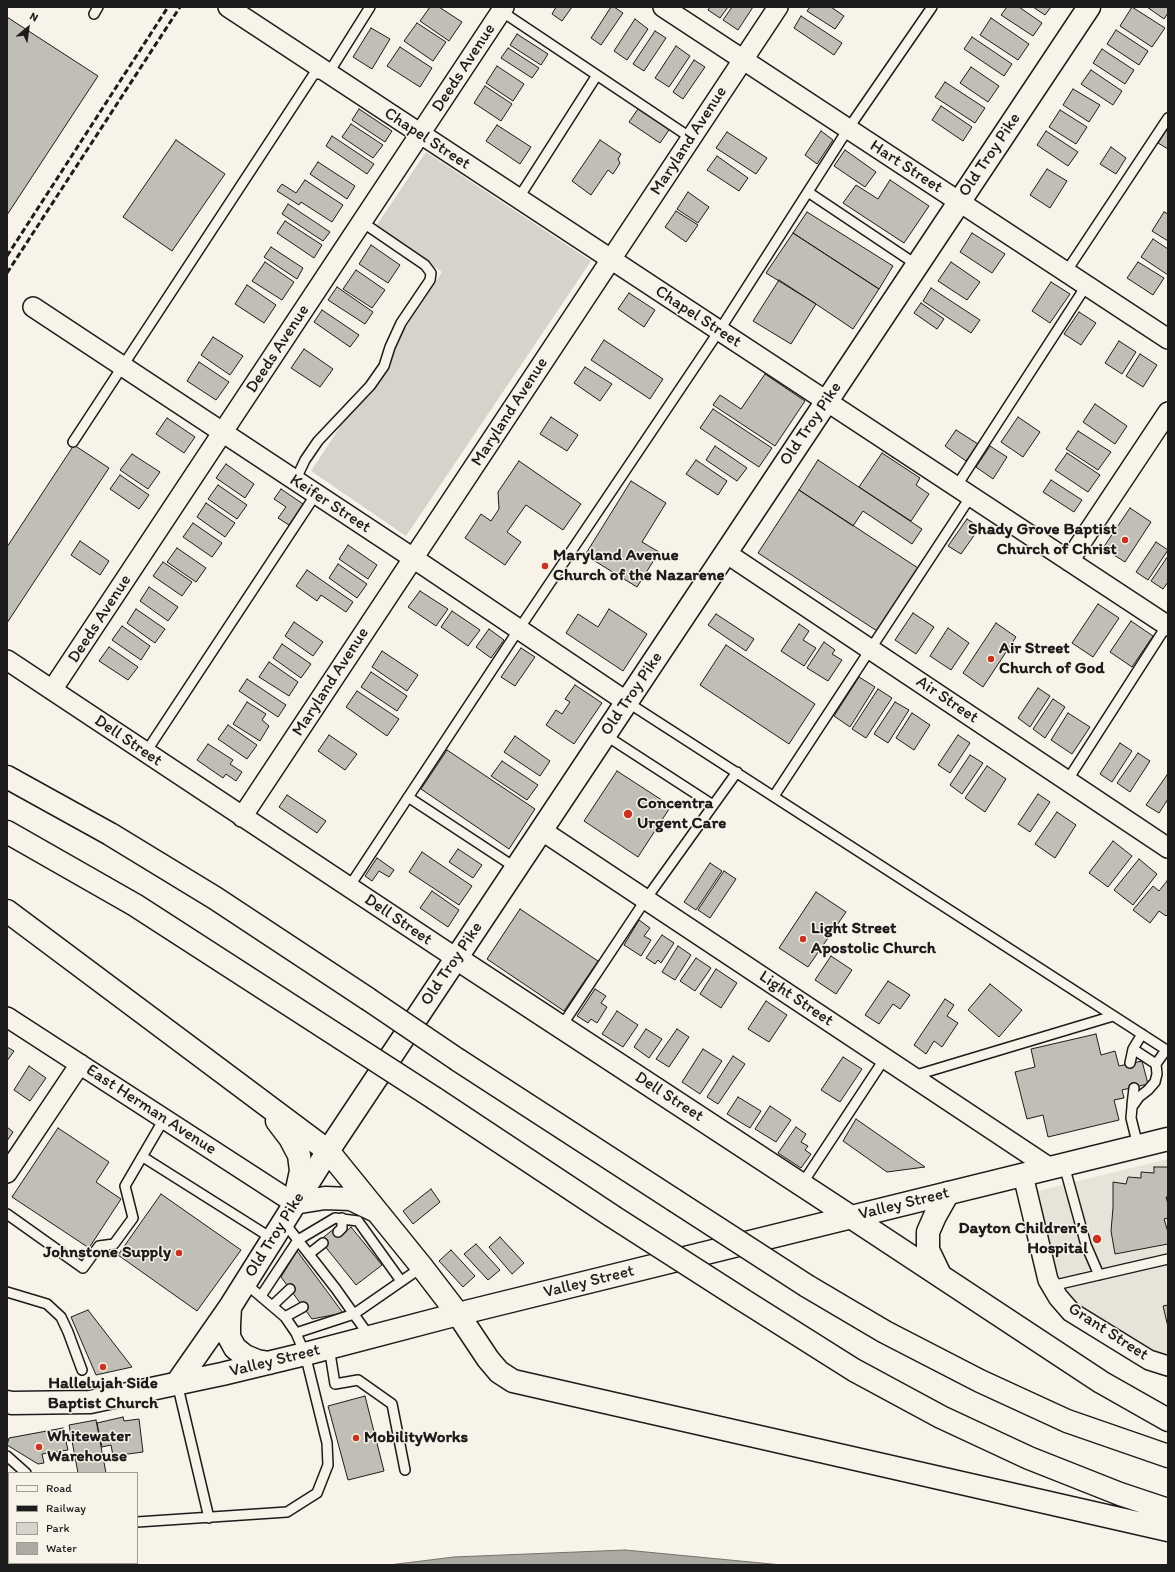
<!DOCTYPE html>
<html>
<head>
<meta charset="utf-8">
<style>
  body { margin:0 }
  #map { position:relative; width:1175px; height:1572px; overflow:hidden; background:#f7f3e8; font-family:Itim,sans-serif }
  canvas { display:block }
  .frame { position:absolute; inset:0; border:8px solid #1c1c1c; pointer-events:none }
  .legend { position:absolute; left:8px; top:1472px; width:130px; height:92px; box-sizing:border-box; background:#f7f3e8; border:1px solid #9f9d96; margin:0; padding:5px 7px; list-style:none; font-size:12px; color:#1c1c1c }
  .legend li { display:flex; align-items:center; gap:8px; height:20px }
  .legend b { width:20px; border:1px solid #9f9d96 }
  .north { position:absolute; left:8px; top:8px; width:40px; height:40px; -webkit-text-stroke:3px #f7f3e8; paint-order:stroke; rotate:29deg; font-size:11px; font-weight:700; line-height:16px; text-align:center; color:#1c1c1c }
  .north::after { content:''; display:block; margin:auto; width:14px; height:18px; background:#1c1c1c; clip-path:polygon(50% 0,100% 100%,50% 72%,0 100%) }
</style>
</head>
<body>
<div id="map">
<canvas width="1175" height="1572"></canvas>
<div class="frame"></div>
<ul class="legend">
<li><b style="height:5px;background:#f7f3e8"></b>Road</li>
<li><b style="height:5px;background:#1c1c1c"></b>Railway</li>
<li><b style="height:11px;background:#d7d3cb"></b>Park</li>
<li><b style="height:11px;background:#aca9a2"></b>Water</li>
</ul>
<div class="north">N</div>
</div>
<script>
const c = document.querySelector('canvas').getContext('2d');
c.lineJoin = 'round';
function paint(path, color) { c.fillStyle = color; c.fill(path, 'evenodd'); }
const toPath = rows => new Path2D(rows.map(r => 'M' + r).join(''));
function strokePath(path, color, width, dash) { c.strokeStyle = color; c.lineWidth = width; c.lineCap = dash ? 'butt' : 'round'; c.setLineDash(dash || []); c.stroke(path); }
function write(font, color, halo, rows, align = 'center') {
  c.font = font + ' Itim,sans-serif'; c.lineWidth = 3; c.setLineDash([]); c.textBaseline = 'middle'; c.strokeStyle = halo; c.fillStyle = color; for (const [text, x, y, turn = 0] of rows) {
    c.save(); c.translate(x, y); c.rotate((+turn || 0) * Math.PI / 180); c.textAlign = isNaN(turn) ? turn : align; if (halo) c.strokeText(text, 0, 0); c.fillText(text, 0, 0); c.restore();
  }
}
const built = toPath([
  [1168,1159,1168,1375,1157,1374,1108,1347,1064,1312,1037,1282,1017,1196]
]);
const green = toPath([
  [426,152,591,261,406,536,311,471,442,272,376,226]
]);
const water = toPath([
  [625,1550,782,1565,389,1565,454,1557,625,1550]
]);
const building = toPath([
  [430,7,439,7,462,22,449,41,420,21,430,7],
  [556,7,572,7,562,21,552,14,556,7],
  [611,7,614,7,623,13,601,45,591,38,611,7],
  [710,7,728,7,720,18,708,10,710,7],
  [732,7,753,7,738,30,723,20,732,7],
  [810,7,831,7,844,16,835,29,807,11,810,7],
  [1007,7,1019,7,1042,23,1033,36,1001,15,1007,7],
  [1033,7,1051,7,1045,15,1033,7],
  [1132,7,1165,28,1152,47,1120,26,1132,7],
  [1147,7,1168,7,1168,13,1164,19,1147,7],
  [801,16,842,43,834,55,794,28,801,16],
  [7,17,98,76,7,215,7,17],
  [991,18,1029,44,1018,60,980,35,991,18],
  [635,19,648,29,627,60,614,51,635,19],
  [417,23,446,42,433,61,404,41,417,23],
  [371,28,390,39,372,69,353,57,371,28],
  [1116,30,1148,51,1139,65,1107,44,1116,30],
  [655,31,666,38,644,71,633,64,655,31],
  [517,34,548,54,541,65,510,45,517,34],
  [972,37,1012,64,1004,76,964,49,972,37],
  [676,46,690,56,669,87,655,78,676,46],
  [400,47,432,68,420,87,387,66,400,47],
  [508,48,539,68,532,78,501,58,508,48],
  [1102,49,1134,70,1125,84,1093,63,1102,49],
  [694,60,705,67,683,99,673,92,694,60],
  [497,66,524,84,513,101,486,83,497,66],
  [971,67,999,86,988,102,960,83,971,67],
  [1091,70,1122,91,1113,105,1081,84,1091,70],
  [945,82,985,108,975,123,935,97,945,82],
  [485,86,512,104,501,121,474,103,485,86],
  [1073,89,1100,105,1089,122,1063,105,1073,89],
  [640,106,671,127,660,143,629,122,640,106],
  [941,106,972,127,963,141,932,120,941,106],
  [359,109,392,131,385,142,352,120,359,109],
  [1060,110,1087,127,1076,144,1049,127,1060,110],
  [351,124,383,145,373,158,342,137,351,124],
  [497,125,531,147,520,164,486,141,497,125],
  [1168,128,1168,149,1158,143,1168,128],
  [821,131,833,140,817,164,805,155,821,131],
  [1046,131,1078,152,1068,166,1037,145,1046,131],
  [727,132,767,158,756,174,716,148,727,132],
  [332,136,374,164,367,174,326,146,332,136],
  [176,140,225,174,172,251,123,217,176,140],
  [600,140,621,154,618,159,620,163,613,174,608,170,591,195,572,181,600,140],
  [1111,147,1126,158,1116,174,1100,164,1111,147],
  [845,150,876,172,865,187,834,166,845,150],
  [717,156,748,178,739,191,707,170,717,156],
  [318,162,355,186,347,199,310,174,318,162],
  [1047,169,1067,181,1050,208,1030,195,1047,169],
  [305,180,343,205,332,222,301,202,299,205,277,191,282,184,296,193,305,180],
  [890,180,929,206,904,243,843,203,856,185,878,199,890,180],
  [688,192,709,207,698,223,677,209,688,192],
  [288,204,330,232,323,241,282,214,288,204],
  [676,211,698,225,686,242,665,227,676,211],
  [807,212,893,266,879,289,793,233,807,212],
  [1164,212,1168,214,1168,241,1152,231,1164,212],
  [285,221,322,245,314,258,277,233,285,221],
  [793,233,879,289,853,329,816,304,766,273,793,233],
  [972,233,1005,254,992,273,960,252,972,233],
  [1153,239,1168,249,1168,275,1141,257,1153,239],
  [371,245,400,265,388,283,359,264,371,245],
  [271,247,303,268,297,279,264,257,271,247],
  [265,262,294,282,282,300,252,281,265,262],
  [951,262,980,282,967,300,938,281,951,262],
  [1138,262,1164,278,1153,295,1127,278,1138,262],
  [356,270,385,290,372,308,343,289,356,270],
  [779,280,816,304,791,344,753,321,779,280],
  [1051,282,1070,294,1050,323,1032,311,1051,282],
  [247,285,276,305,264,323,235,304,247,285],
  [337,287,373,312,365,324,328,300,337,287],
  [931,288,980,320,971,333,923,301,931,288],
  [629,293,655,310,644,327,618,309,629,293],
  [921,303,944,319,937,329,914,313,921,303],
  [322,310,359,335,350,347,314,322,322,310],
  [1079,312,1096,323,1081,345,1064,334,1079,312],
  [213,337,243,356,230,375,201,355,213,337],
  [604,340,663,379,650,399,591,360,604,340],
  [1119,341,1136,352,1122,374,1105,363,1119,341],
  [304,349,333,369,320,387,291,368,304,349],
  [1140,354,1157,365,1143,387,1126,376,1140,354],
  [199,362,229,382,216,400,187,381,199,362],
  [585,367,612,384,600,401,574,383,585,367],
  [765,374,805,401,775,446,713,405,720,395,741,409,765,374],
  [1095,404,1127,426,1115,444,1083,422,1095,404],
  [713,409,772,448,759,467,700,428,713,409],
  [551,417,578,435,567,451,540,434,551,417],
  [1018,417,1040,432,1023,457,1001,442,1018,417],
  [167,418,195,437,184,453,156,434,167,418],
  [956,430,978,444,966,461,945,446,956,430],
  [1078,431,1111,452,1098,470,1066,449,1078,431],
  [74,445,109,468,7,623,7,547,74,445],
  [715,446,747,468,737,481,706,460,715,446],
  [990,446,1007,457,993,479,976,467,990,446],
  [882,453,920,478,916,485,929,494,911,521,859,487,882,453],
  [1067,453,1100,475,1088,492,1055,470,1067,453],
  [132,454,160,472,148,489,120,470,132,454],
  [696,460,727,481,718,495,686,474,696,460],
  [818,460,922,529,912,544,863,511,853,526,799,490,818,460],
  [519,461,581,504,563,530,526,505,507,532,521,542,505,565,465,538,481,514,491,521,499,509,498,492,519,461],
  [226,464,254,484,245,498,216,478,226,464],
  [120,475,149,495,139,509,110,489,120,475],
  [1051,480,1082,500,1074,512,1043,492,1051,480],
  [631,481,666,503,642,542,659,552,637,587,585,555,631,481],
  [218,485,247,505,237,519,208,499,218,485],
  [281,489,303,504,289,525,278,518,286,507,274,499,281,489],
  [799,490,918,568,877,631,758,553,799,490],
  [206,503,235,523,225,537,197,517,206,503],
  [1130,508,1151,522,1125,562,1103,548,1130,508],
  [967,519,980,527,961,554,948,546,967,519],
  [193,523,222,543,212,557,183,537,193,523],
  [80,541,109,561,100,575,71,555,80,541],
  [1156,542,1168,550,1148,580,1136,572,1156,542],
  [348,545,377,565,368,579,339,559,348,545],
  [177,548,206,568,196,582,167,562,177,548],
  [1168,556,1168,582,1163,589,1151,581,1168,556],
  [163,562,192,582,182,596,153,576,163,562],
  [338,564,367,584,357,598,329,578,338,564],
  [307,570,353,602,346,612,321,595,317,601,296,586,307,570],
  [149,587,178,607,168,621,140,601,149,587],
  [420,591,448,609,436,626,408,607,420,591],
  [1098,604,1119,618,1093,657,1072,643,1098,604],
  [136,609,165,629,155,643,127,623,136,609],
  [609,609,647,634,623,671,566,633,578,614,598,627,609,609],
  [452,611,480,630,468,646,441,627,452,611],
  [913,613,934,627,916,654,895,640,913,613],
  [716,614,754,639,746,651,708,625,716,614],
  [1131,621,1153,636,1132,667,1110,652,1131,621],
  [294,622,323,642,313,656,285,636,294,622],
  [996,623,1016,637,983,687,963,673,996,623],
  [799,624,809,631,803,640,816,648,804,666,781,651,799,624],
  [122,626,150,646,141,660,112,640,122,626],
  [948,628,969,643,951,670,930,656,948,628],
  [489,629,504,640,491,658,476,647,489,629],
  [824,642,835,650,832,654,842,660,828,681,807,668,824,642],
  [282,644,311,664,301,678,273,658,282,644],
  [726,645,815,704,789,744,700,685,726,645],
  [109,647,138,667,128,680,99,661,109,647],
  [521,648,535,657,515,686,501,677,521,648],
  [382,651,418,675,407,691,372,667,382,651],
  [269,662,298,682,289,696,259,677,269,662],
  [371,672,407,696,397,711,361,687,371,672],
  [859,677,875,687,850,727,834,716,859,677],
  [247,679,286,705,278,717,239,691,247,679],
  [575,685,602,703,574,744,546,725,556,710,562,714,570,702,565,699,575,685],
  [1038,688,1050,696,1030,727,1018,718,1038,688],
  [878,689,892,698,866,738,852,729,878,689],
  [357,691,399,719,387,736,346,707,357,691],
  [1053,699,1065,707,1045,738,1033,729,1053,699],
  [247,702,266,714,262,720,269,726,260,741,233,724,247,702],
  [895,702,909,710,888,743,874,734,895,702],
  [912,713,930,725,914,750,896,738,912,713],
  [1068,713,1090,727,1072,754,1051,740,1068,713],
  [228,725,257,745,247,759,218,739,228,725],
  [329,735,357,754,345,770,318,751,329,735],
  [958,735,970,743,950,773,938,765,958,735],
  [515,736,550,761,540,776,504,752,515,736],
  [1120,743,1132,751,1112,782,1100,774,1120,743],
  [208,744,233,760,230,764,242,772,236,781,226,774,223,778,197,760,208,744],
  [447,750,535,809,509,849,421,789,447,750],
  [1138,753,1150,761,1130,792,1117,783,1138,753],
  [970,755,983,763,962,794,950,785,970,755],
  [502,761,538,785,527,800,491,776,502,761],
  [987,766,1006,779,985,812,965,798,987,766],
  [617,771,671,806,638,857,584,821,617,771],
  [1167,775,1168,776,1168,799,1159,813,1146,805,1167,775],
  [1038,794,1050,802,1030,832,1018,824,1038,794],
  [287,795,326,821,317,833,279,807,287,795],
  [1057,812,1076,825,1055,858,1035,844,1057,812],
  [1113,841,1132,856,1108,887,1089,873,1113,841],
  [458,849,482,865,473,878,449,862,458,849],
  [422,852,472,886,459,905,409,872,422,852],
  [377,858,394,870,389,877,379,871,372,881,365,876,377,858],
  [1139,859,1157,874,1133,905,1114,890,1139,859],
  [710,863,722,871,696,910,684,902,710,863],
  [724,871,736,879,710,918,698,910,724,871],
  [1167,881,1168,882,1168,914,1166,916,1159,911,1150,923,1133,910,1153,886,1159,891,1167,881],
  [432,891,459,910,448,927,420,908,432,891],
  [816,892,846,912,808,967,779,948,816,892],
  [520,909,598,961,564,1011,487,959,520,909],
  [639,920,650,928,644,936,651,940,641,956,624,945,639,920],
  [662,935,674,943,661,963,658,960,655,964,646,958,662,935],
  [678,946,691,955,675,980,662,972,678,946],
  [831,956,852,970,836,994,815,980,831,956],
  [696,958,711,968,695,991,680,981,696,958],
  [716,969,737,983,721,1008,700,994,716,969],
  [888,981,910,995,900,1009,893,1004,879,1024,865,1015,888,981],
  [990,984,1022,1010,999,1037,968,1010,990,984],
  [595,989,606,996,601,1003,607,1007,597,1023,591,1019,588,1023,577,1016,595,989],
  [945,999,954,1005,947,1016,958,1023,942,1047,934,1041,926,1054,914,1045,945,999],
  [766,1001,787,1015,769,1042,748,1029,766,1001],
  [617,1011,638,1025,623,1047,602,1034,617,1011],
  [646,1029,662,1039,649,1058,634,1047,646,1029],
  [677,1029,689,1037,669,1067,656,1059,677,1029],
  [1096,1034,1101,1055,1115,1051,1119,1066,1142,1061,1148,1084,1122,1090,1124,1098,1114,1100,1119,1120,1048,1137,1043,1115,1027,1119,1015,1072,1035,1067,1031,1049,1096,1034],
  [7,1047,14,1051,7,1061,7,1047],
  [703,1049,722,1061,700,1094,682,1082,703,1049],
  [733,1056,745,1064,718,1104,707,1097,733,1056],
  [843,1057,862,1069,840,1102,821,1090,843,1057],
  [29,1066,46,1078,30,1101,14,1090,29,1066],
  [738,1097,761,1111,750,1128,727,1114,738,1097],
  [770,1106,791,1120,776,1142,755,1129,770,1106],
  [856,1119,925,1167,887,1172,843,1141,856,1119],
  [7,1127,13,1132,7,1141,7,1127],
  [796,1127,806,1134,801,1142,808,1146,805,1150,811,1154,801,1168,778,1153,796,1127],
  [58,1128,109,1162,96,1182,121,1199,89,1248,12,1197,58,1128],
  [1154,1167,1168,1167,1168,1197,1166,1197,1168,1204,1168,1218,1164,1219,1168,1232,1168,1244,1115,1254,1111,1231,1113,1208,1113,1182,1126,1184,1128,1177,1141,1178,1141,1172,1154,1173,1154,1167],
  [431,1189,440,1202,413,1224,403,1211,431,1189],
  [161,1194,241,1250,197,1311,118,1255,161,1194],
  [351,1227,382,1265,356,1285,320,1240,335,1228,341,1236,351,1227],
  [500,1237,524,1263,512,1274,489,1247,500,1237],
  [476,1244,500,1270,488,1280,464,1254,476,1244],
  [451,1250,475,1276,463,1287,439,1261,451,1250],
  [297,1251,329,1294,343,1313,312,1319,281,1277,297,1251],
  [1168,1305,1168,1327,1163,1306,1168,1305],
  [88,1310,132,1367,96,1375,71,1317,88,1310],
  [365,1396,384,1471,348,1480,328,1406,365,1396],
  [123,1417,124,1421,139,1419,143,1452,113,1456,111,1445,102,1447,97,1423,123,1417],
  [96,1420,106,1473,78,1473,69,1425,96,1420],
  [63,1428,68,1450,42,1454,44,1463,38,1464,7,1445,9,1438,63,1428],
  [7,1476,9,1476,9,1509,7,1509,7,1476]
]);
const path = toPath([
  [7,1523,9,1523]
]);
const lane = toPath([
  [501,11,691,138],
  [94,14,98,7],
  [808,192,917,265],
  [518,199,597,75],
  [1066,272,1168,118],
  [73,442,314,74,328,74,370,7],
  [295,481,305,460,318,441,370,386,384,366,390,347,401,323,430,280,431,273,425,265,362,222],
  [956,487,1086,286],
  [627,702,1168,1051],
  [605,735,713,805],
  [146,752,316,494],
  [1067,781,1167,625],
  [774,796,971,496],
  [408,797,516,868],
  [349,887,519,629,719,331,848,129,932,7],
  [561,1027,646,899,737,772],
  [1133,1049,1156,1064],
  [1130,1063,1133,1049,1142,1034],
  [913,1076,1113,1016],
  [1132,1105,1134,1088],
  [1138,1146,1131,1118,1132,1107,1139,1097,1148,1090,1155,1082,1157,1074,1156,1064,1166,1050],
  [143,1157,273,1239],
  [1064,1165,1086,1245,1099,1275],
  [802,1184,885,1058],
  [7,1214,83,1268,99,1246,114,1244,133,1218,125,1186,164,1119],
  [283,1221,336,1289,370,1337],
  [338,1232,342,1228,342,1218],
  [309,1254,323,1243],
  [1051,1286,1168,1259],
  [7,1292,47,1304,61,1317,68,1332,82,1370],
  [261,1296,298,1240,335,1218,358,1221,401,1281],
  [272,1306,290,1289],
  [285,1317,303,1307],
  [296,1333,354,1314,422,1267],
  [329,1347,335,1384,358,1380,392,1404,405,1470],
  [177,1383,209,1518],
  [7,1456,26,1473],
  [137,1522,287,1512,317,1493,328,1465,327,1443,305,1354,296,1333,285,1317,245,1283]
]);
const street = toPath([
  [228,7,1168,626],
  [663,7,1168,339],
  [33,307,413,558,627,702],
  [726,553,1168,848],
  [1069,561,1168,412],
  [7,660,456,958],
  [52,690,504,7],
  [242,817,778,7],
  [541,830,1050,1168],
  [7,1017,294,1203],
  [7,1173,80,1064],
  [1023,1175,1048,1280,1058,1297,1071,1312,1149,1360,1168,1366]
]);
const secondary = toPath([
  [456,958,851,1217],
  [328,1151,422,1267,458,1314],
  [294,1203,325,1198,351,1199,374,1210],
  [230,1307,229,1325,229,1337,235,1348,245,1356,257,1361,269,1363],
  [177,1383,230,1307,328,1151,1089,7],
  [7,1402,12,1403,90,1402,222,1374,305,1354,458,1314,1168,1139]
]);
const highway = toPath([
  [7,777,110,834,215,898,368,999],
  [7,832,135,905,341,1038],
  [7,911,328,1151],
  [458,1060,674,1200],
  [434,1098,612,1216],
  [277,1121,290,1138,299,1155,301,1171,294,1203],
  [851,1217,1101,1382,1168,1420],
  [940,1275,928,1250,928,1232,935,1216,948,1193],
  [807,1286,885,1332,980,1381,1067,1421,1168,1456],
  [743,1300,854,1370,941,1417,1029,1458,1120,1494,1168,1510],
  [458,1314,488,1359,499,1372,513,1381,1168,1530]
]);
const rail = toPath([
  [7,256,168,7],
  [7,273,180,7]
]);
const highwayBridge = toPath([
  [368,999,458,1060],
  [341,1038,434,1098],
  [674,1200,807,1286],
  [612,1216,743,1300]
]);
const markers = [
  [1125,540,4,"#c8321e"],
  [545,566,4,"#c8321e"],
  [991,659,4,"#c8321e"],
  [628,814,5,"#c8321e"],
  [803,939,4,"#c8321e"],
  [1097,1239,5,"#c8321e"],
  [179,1253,4,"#c8321e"],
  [103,1367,4,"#c8321e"],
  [356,1438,4,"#c8321e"],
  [39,1447,4,"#c8321e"]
];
const streetNames = [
  ["Deeds Avenue",464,68,-57],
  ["Chapel Street",427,139,33],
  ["Maryland Avenue",689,141,-57],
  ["Old Troy Pike",990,155,-56],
  ["Hart Street",906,167,33],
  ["Chapel Street",698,317,33],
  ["Deeds Avenue",278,349,-57],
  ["Maryland Avenue",510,412,-57],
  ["Old Troy Pike",811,424,-56],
  ["Keifer Street",330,504,33],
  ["Deeds Avenue",100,619,-57],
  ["Maryland Avenue",331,682,-57],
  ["Old Troy Pike",632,694,-56],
  ["Air Street",947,700,34],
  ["Dell Street",128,741,34],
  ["Dell Street",398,920,34],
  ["Old Troy Pike",452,964,-56],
  ["Light Street",796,999,34],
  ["Dell Street",669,1097,33],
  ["East Herman Avenue",151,1110,33],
  ["Valley Street",904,1204,-14],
  ["Old Troy Pike",275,1235,-58],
  ["Valley Street",589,1282,-14],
  ["Grant Street",1108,1332,33],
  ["Valley Street",275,1361,-14]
];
const poiNames = [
  ["Shady Grove Baptist",1117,530,"right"],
  ["Church of Christ",1117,550,"right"],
  ["Maryland Avenue",553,556],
  ["Church of the Nazarene",553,576],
  ["Air Street",999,649],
  ["Church of God",999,669],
  ["Concentra",637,804],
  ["Urgent Care",637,824],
  ["Light Street",811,929],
  ["Apostolic Church",811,949],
  ["Dayton Children’s",1088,1229,"right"],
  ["Hospital",1088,1249,"right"],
  ["Johnstone Supply",171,1253,"right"],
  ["Hallelujah Side",103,1384,"center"],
  ["Baptist Church",103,1404,"center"],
  ["Whitewater",47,1437],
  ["Warehouse",47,1457],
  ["MobilityWorks",364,1438]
];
paint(built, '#e6e3d9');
paint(green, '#d7d3cb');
paint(water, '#aca9a2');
strokePath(water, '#72716c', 1);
paint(building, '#c0beb5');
strokePath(building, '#1c1c1c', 1);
strokePath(lane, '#1c1c1c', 12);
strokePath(street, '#1c1c1c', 22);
strokePath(secondary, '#1c1c1c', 25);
strokePath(highway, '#1c1c1c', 25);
strokePath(path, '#1c1c1c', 2.5, [4, 3]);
strokePath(lane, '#f7f3e8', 9);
strokePath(street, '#f7f3e8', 19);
strokePath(secondary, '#f7f3e8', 22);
strokePath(highway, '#f7f3e8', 22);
strokePath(rail, '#1c1c1c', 3, [6, 3]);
strokePath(highwayBridge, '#1c1c1c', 25, []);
strokePath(highwayBridge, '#f7f3e8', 22);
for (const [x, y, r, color] of markers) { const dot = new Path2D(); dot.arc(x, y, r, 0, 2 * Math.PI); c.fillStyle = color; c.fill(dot); strokePath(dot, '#f7f3e8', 1.5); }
write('17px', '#1c1c1c', '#f7f3e8', streetNames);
write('bold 17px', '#1c1c1c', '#f7f3e8', poiNames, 'left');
</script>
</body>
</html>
